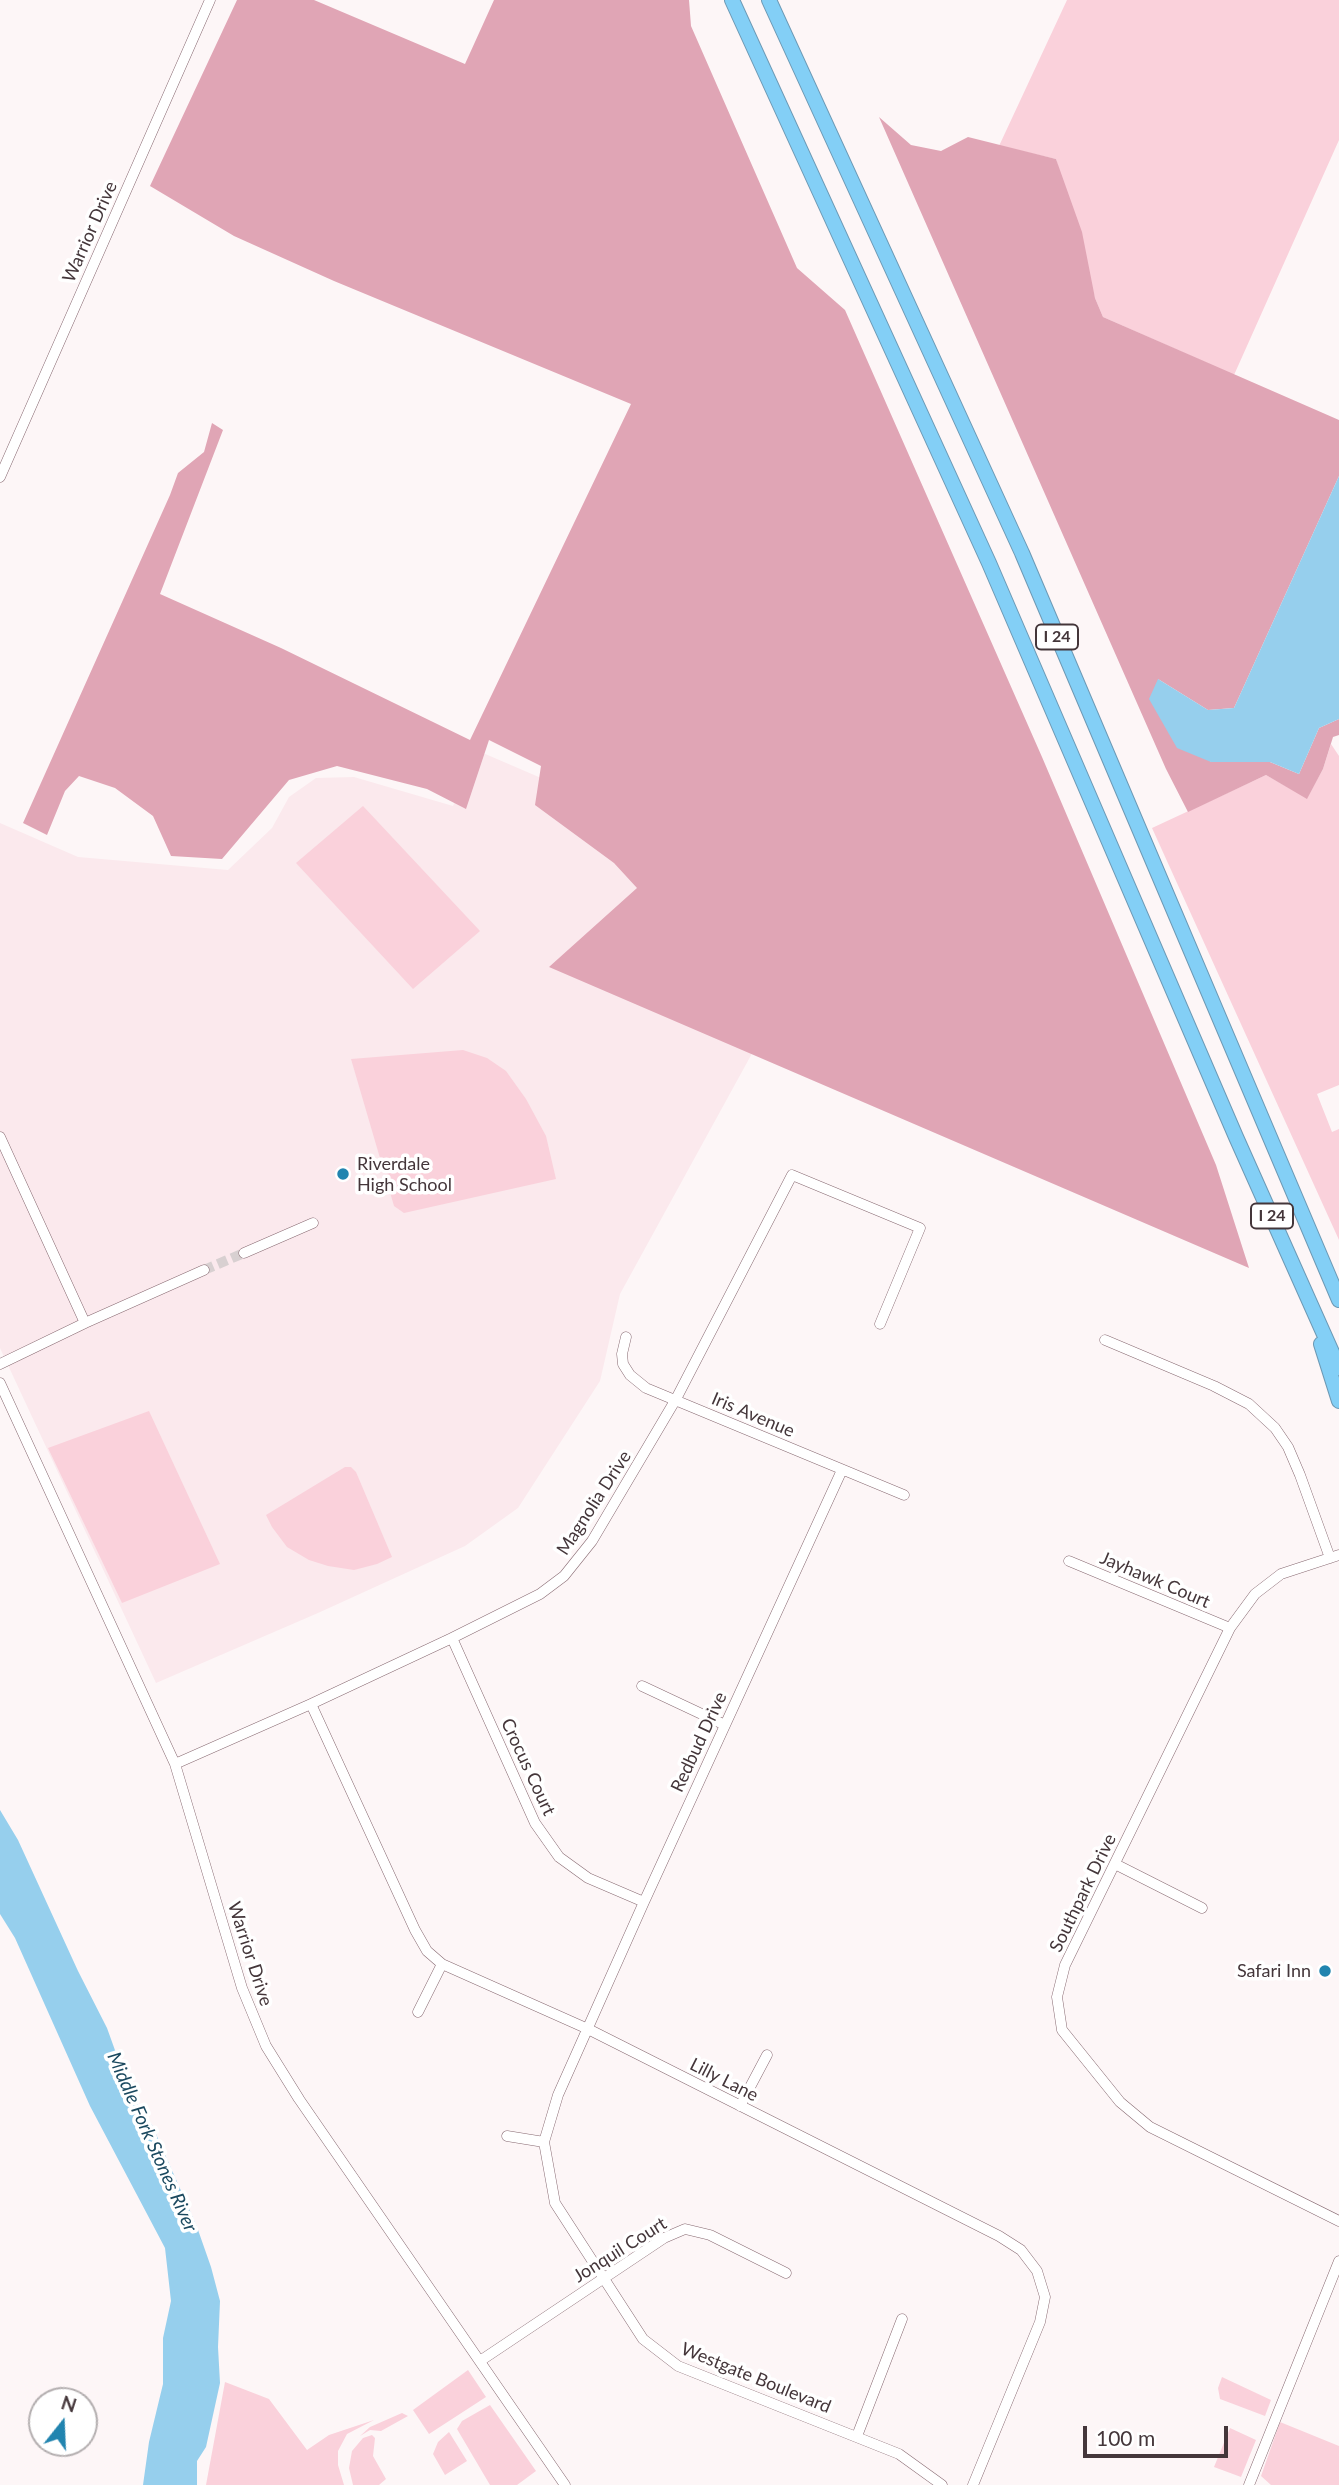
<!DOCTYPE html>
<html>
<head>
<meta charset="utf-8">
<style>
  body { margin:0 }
  #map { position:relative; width:1339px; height:2485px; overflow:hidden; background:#fdf6f7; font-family:Lato,sans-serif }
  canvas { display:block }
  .north { position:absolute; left:28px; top:2387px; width:70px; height:70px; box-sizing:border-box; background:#fff; border:2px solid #b4afb0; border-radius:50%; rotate:18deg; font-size:19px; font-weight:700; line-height:28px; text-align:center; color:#44363a }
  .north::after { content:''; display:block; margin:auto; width:24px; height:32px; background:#2184af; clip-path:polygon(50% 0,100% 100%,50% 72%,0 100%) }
  .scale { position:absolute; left:1083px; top:2426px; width:145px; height:32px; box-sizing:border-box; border:4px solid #44363a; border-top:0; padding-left:9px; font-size:21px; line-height:24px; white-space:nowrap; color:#44363a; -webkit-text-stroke:5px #fff; paint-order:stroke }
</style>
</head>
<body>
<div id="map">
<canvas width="1339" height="2485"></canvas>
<div class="north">N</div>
<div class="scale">100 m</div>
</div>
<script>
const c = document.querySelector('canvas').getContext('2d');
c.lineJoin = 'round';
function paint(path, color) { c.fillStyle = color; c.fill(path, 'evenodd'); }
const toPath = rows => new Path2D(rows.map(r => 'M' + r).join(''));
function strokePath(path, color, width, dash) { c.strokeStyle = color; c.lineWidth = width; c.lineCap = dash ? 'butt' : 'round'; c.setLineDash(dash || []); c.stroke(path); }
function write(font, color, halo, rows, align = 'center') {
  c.font = font + ' Lato,sans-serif'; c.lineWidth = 7; c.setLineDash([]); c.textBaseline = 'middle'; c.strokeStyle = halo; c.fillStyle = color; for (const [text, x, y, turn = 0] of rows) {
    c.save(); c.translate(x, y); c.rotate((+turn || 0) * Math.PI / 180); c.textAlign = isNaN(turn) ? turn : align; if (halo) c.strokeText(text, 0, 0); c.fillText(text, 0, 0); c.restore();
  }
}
const built = toPath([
  [476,750,834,904,620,1294,600,1381,518,1508,465,1546,318,1613,156,1683,0,1348,0,823,78,857,228,870,272,828,289,797,316,778,354,777,453,806]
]);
const green = toPath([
  [1067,0,1339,0,1339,140,1234,375,1103,317,1095,298,1056,159,999,146],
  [1331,744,1339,756,1339,1085,1317,1094,1332,1132,1339,1129,1339,1240,1152,828,1266,775,1307,798,1323,769],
  [363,806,480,931,413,989,296,863],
  [463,1050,487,1058,506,1071,526,1099,546,1136,556,1179,404,1213,394,1206,351,1059],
  [149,1411,220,1564,122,1603,48,1448],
  [345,1467,351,1467,356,1472,392,1557,377,1564,354,1570,328,1566,309,1560,287,1547,272,1527,266,1515],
  [468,2370,486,2397,429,2434,413,2410],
  [1222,2377,1271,2400,1265,2416,1220,2399,1218,2388],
  [225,2382,269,2399,307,2450,329,2435,374,2420,347,2434,338,2451,338,2465,344,2485,206,2485],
  [490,2405,536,2471,517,2485,490,2485,457,2429,462,2421],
  [402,2413,408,2416,381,2431,370,2430,360,2436,370,2427],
  [1280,2422,1339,2446,1339,2485,1271,2485,1261,2476],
  [1230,2428,1256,2440,1241,2477,1214,2467],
  [449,2432,467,2461,445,2475,433,2454,438,2442],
  [372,2435,375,2438,373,2456,386,2479,379,2485,353,2485,349,2468,352,2451,363,2438]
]);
const forest = toPath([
  [237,0,314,0,465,64,494,0,689,0,691,26,797,268,845,310,1042,757,1216,1165,1249,1268,549,967,637,888,614,863,535,805,541,766,489,740,466,809,427,789,337,766,289,780,222,859,171,856,153,816,115,788,79,776,65,791,47,835,23,823,170,495,178,473,204,452,212,423,223,430,160,594,281,648,470,740,631,404,334,281,234,236,150,186],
  [879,117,911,145,941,151,968,137,1056,159,1082,232,1095,298,1103,317,1339,420,1339,476,1234,708,1208,710,1158,679,1211,762,1270,762,1299,774,1319,728,1339,719,1339,735,1333,737,1323,769,1307,799,1266,775,1188,812,1166,769]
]);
const water = toPath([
  [1339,476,1339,719,1319,728,1299,774,1270,762,1211,762,1177,748,1149,699,1158,679,1208,710,1234,708],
  [0,1810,18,1840,78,1971,107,2028,130,2092,152,2125,197,2227,211,2267,220,2301,218,2347,220,2383,206,2447,197,2461,197,2485,143,2485,149,2442,163,2384,163,2338,171,2301,165,2248,90,2106,15,1938,0,1914]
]);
const minorTunnel = toPath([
  [204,1270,244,1253]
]);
const minor = toPath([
  [0,477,210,0],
  [0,1137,85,1323],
  [244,1253,313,1223],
  [626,1337,622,1354,623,1364,630,1375,646,1388,904,1495],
  [1105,1340,1214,1386,1249,1404,1275,1428,1288,1447,1300,1475,1330,1558],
  [0,1364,85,1323,204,1270],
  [0,1383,175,1764,242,1988,266,2046,299,2099,565,2485],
  [842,1470,644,1902,558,2095,544,2142,555,2203,643,2339,678,2366,899,2454,942,2485],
  [1339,1555,1281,1574,1255,1594,1230,1628,1065,1965,1057,1997,1062,2030,1120,2102,1150,2127,1339,2221],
  [1069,1561,1230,1628],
  [452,1638,535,1823,559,1857,588,1878,644,1902],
  [642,1686,725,1725],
  [311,1704,415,1930,427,1951,442,1964,588,2029,999,2236,1021,2250,1037,2271,1045,2297,1040,2322,973,2485],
  [175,1764,311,1704,452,1638,540,1594,564,1576,592,1541,676,1399,792,1175,920,1228,880,1324],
  [1115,1864,1202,1908],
  [418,2012,442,1964],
  [740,2106,767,2055],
  [507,2136,544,2142],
  [480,2361,664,2238,685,2229,710,2235,786,2273],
  [857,2436,902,2319],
  [1249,2485,1339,2261]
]);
const highway = toPath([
  [732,0,989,563,1236,1137,1339,1368],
  [769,0,1022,553,1339,1300],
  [1321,1344,1339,1401]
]);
const markers = [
  [343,1174,7,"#2184af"],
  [1325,1971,7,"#2184af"]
];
const shields = [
  [1057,637,42],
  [1272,1216,42]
];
const shieldNames = [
  ["I 24",1057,637],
  ["I 24",1272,1216]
];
const streetNames = [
  ["Warrior Drive",90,232,-66],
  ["Iris Avenue",753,1415,23],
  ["Magnolia Drive",594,1503,-57],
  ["Jayhawk Court",1155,1580,23],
  ["Redbud Drive",699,1742,-65],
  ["Crocus Court",528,1767,65],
  ["Southpark Drive",1083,1893,-64],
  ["Warrior Drive",250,1954,72],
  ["Lilly Lane",724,2080,27],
  ["Jonquil Court",620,2250,-32],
  ["Westgate Boulevard",756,2378,22]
];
const poiNames = [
  ["Riverdale",357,1164],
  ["High School",357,1185],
  ["Safari Inn",1311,1971,"right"]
];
const waterNames = [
  ["Middle Fork Stones River",152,2142,66]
];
paint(built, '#fbe9ed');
paint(green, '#fad1db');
paint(forest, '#e0a5b5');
paint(water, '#96cfed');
strokePath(minorTunnel, '#d8d0d1', 10, [10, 5]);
strokePath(minor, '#876971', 11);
strokePath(highway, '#6d99b4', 16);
strokePath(minor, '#fff', 10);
strokePath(highway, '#83cff6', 14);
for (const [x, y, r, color] of markers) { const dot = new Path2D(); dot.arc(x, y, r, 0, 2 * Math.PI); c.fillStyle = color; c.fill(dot); strokePath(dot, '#fff', 2.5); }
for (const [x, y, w] of shields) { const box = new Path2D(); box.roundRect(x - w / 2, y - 12.5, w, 25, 5); c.fillStyle = '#fff'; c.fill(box); strokePath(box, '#44363a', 2); }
write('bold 16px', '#44363a', null, shieldNames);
write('18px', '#44363a', '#fff', streetNames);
write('18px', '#44363a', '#fff', poiNames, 'left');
write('italic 19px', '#1b495f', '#fff', waterNames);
</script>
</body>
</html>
